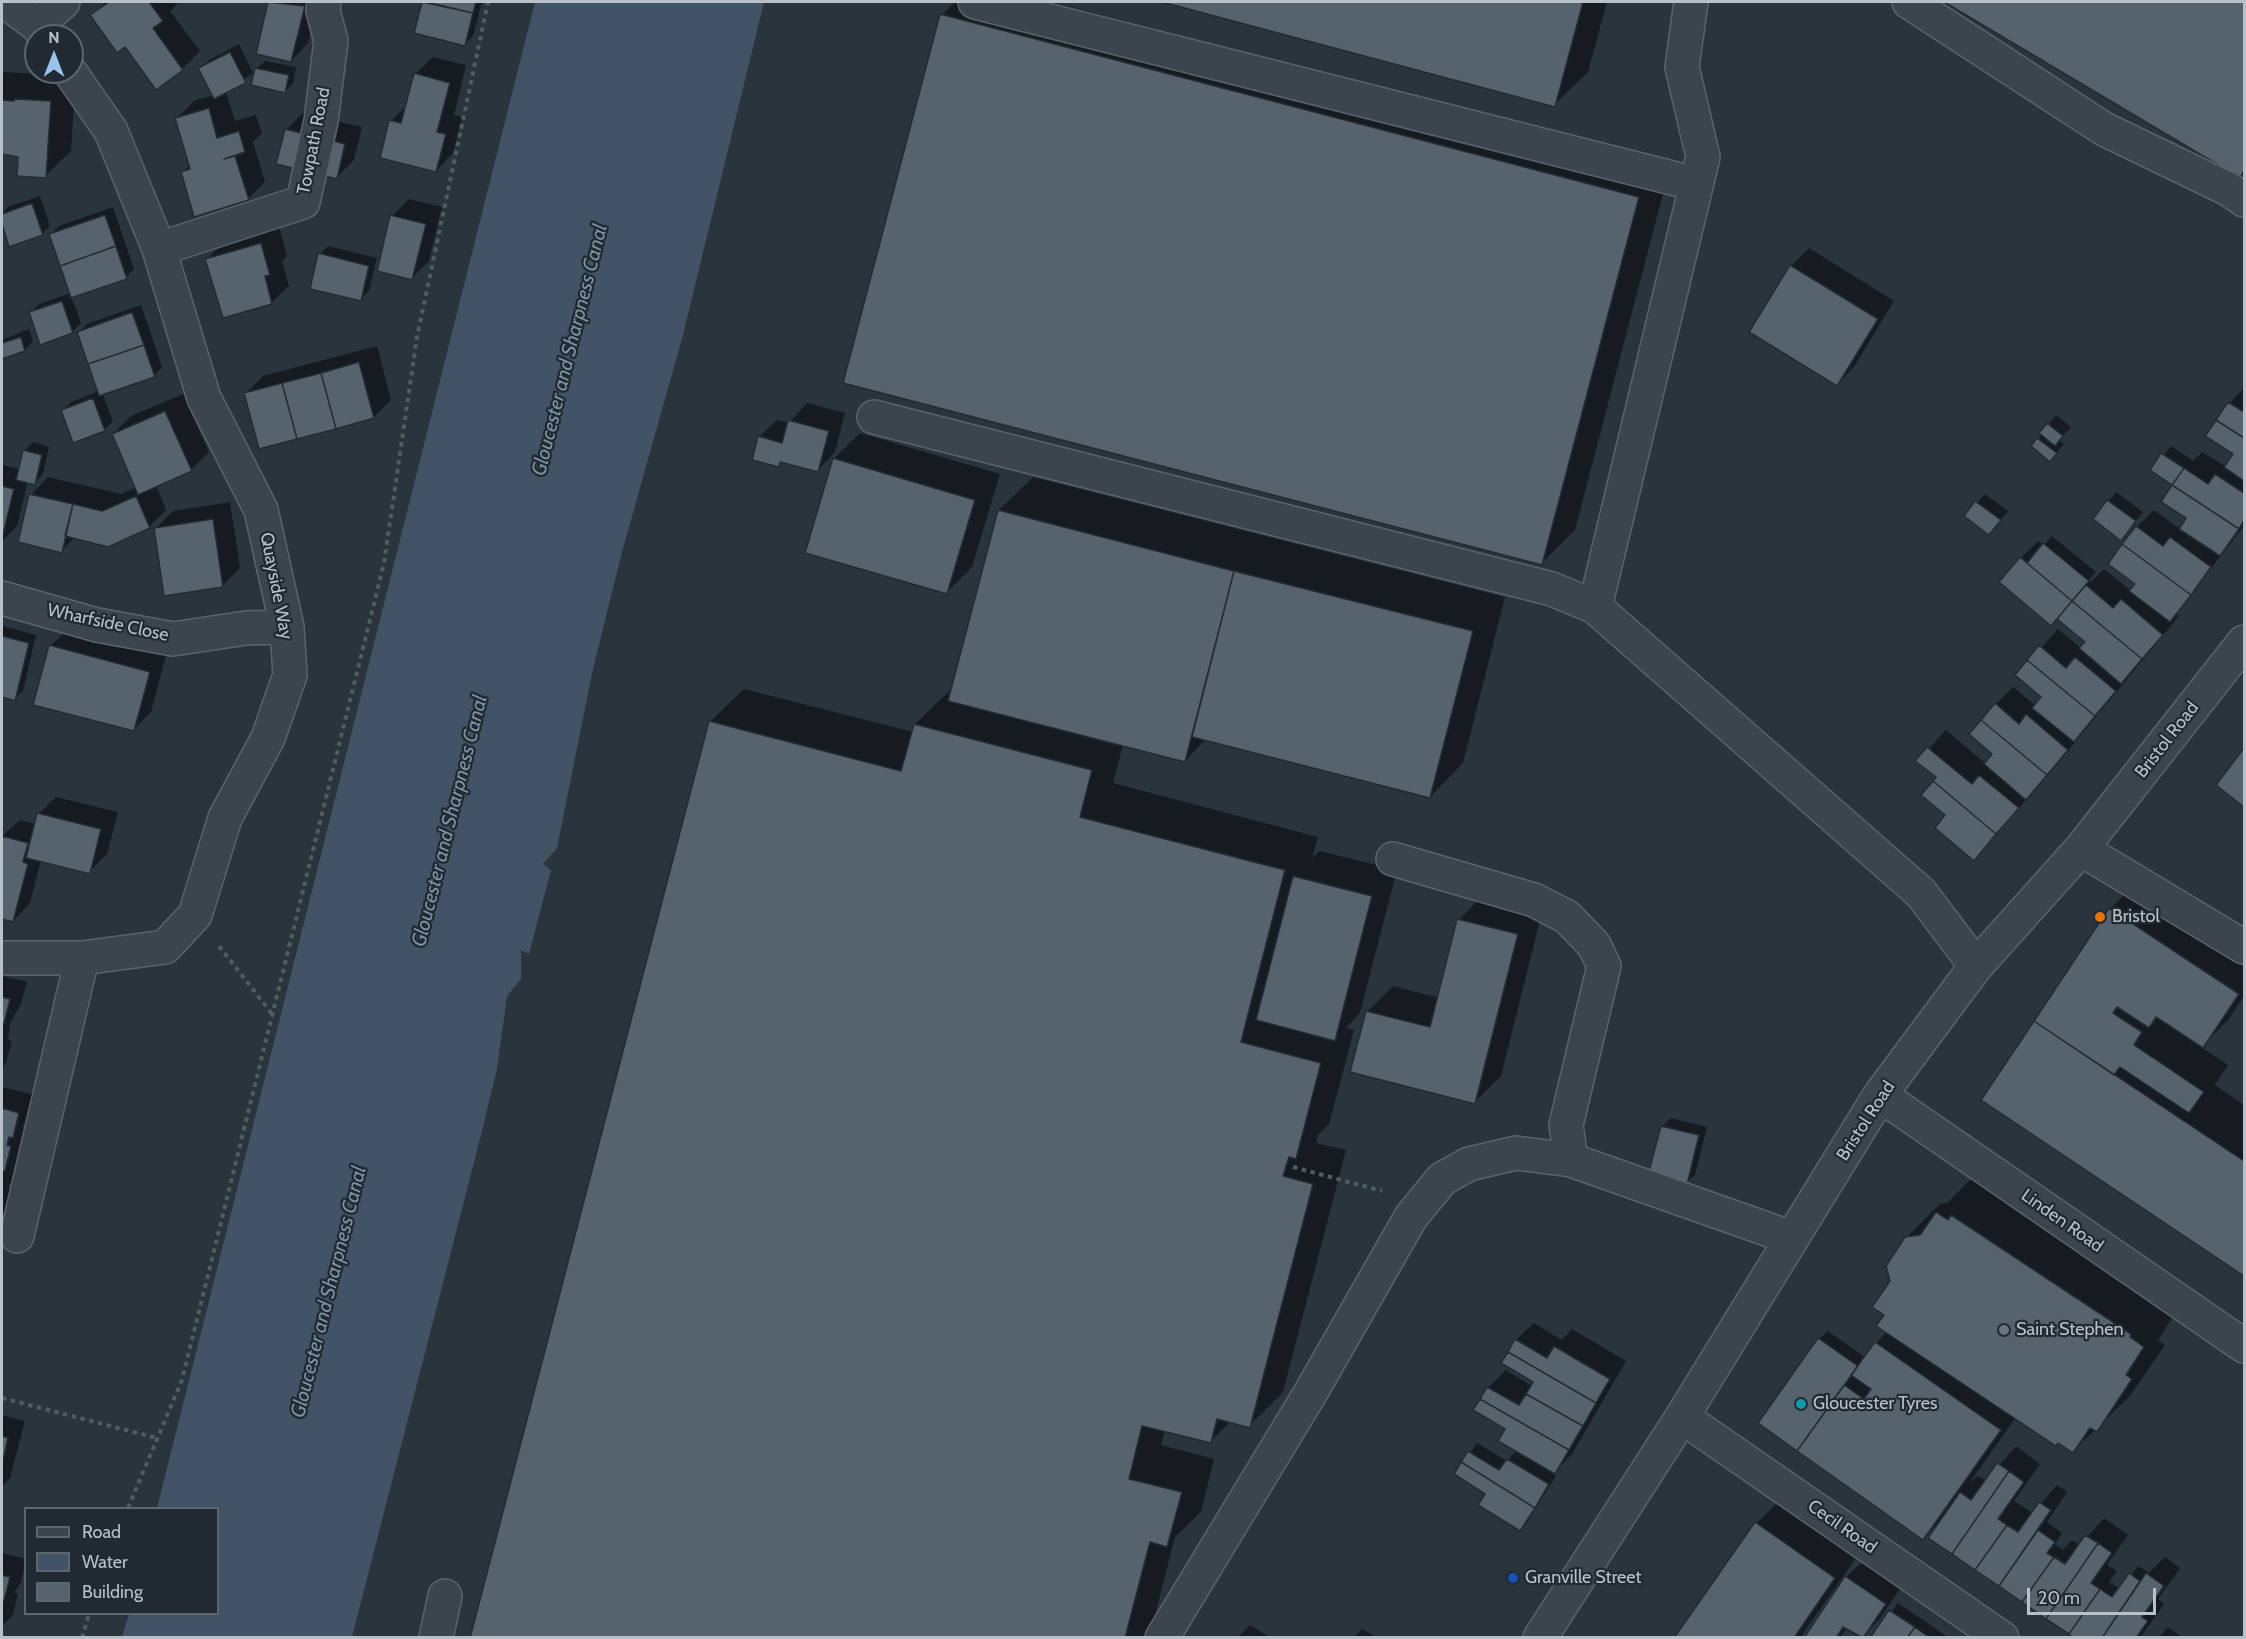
<!DOCTYPE html>
<html>
<head>
<meta charset="utf-8">
<style>
  body { margin:0 }
  #map { position:relative; width:2246px; height:1639px; overflow:hidden; background:#29343d; font-family:Cabin,sans-serif }
  canvas { display:block }
  .frame { position:absolute; inset:0; border:3px solid #b8c0c8; pointer-events:none }
  .legend { position:absolute; left:24px; top:1507px; width:195px; height:108px; box-sizing:border-box; background:#212a32; border:2px solid #5d666e; margin:0; padding:8px 10px; list-style:none; font-size:18px; color:#b8c0c8 }
  .legend li { display:flex; align-items:center; gap:12px; height:30px }
  .legend b { width:30px; border:2px solid #5d666e }
  .north { position:absolute; left:24px; top:24px; width:60px; height:60px; box-sizing:border-box; background:#212a32; border:2px solid #5d666e; border-radius:50%; rotate:0deg; font-size:16px; font-weight:700; line-height:24px; text-align:center; color:#b8c0c8 }
  .north::after { content:''; display:block; margin:auto; width:21px; height:27px; background:#9ac3eb; clip-path:polygon(50% 0,100% 100%,50% 72%,0 100%) }
  .scale { position:absolute; left:2027px; top:1588px; width:129px; height:27px; box-sizing:border-box; border:3px solid #b8c0c8; border-top:0; padding-left:8px; font-size:18px; line-height:21px; white-space:nowrap; color:#b8c0c8; -webkit-text-stroke:4px #212a32; paint-order:stroke }
</style>
</head>
<body>
<div id="map">
<canvas width="2246" height="1639"></canvas>
<div class="frame"></div>
<ul class="legend">
<li><b style="height:8px;background:#3c454d"></b>Road</li>
<li><b style="height:16px;background:#415364"></b>Water</li>
<li><b style="height:16px;background:#56626c"></b>Building</li>
</ul>
<div class="north">N</div>
<div class="scale">20 m</div>
</div>
<script>
const c = document.querySelector('canvas').getContext('2d');
c.lineJoin = 'round';
function paint(path, color) { c.fillStyle = color; c.fill(path, 'evenodd'); }
const toPath = rows => new Path2D(rows.map(r => 'M' + r).join(''));
function strokePath(path, color, width, dash) { c.strokeStyle = color; c.lineWidth = width; c.lineCap = dash ? 'butt' : 'round'; c.setLineDash(dash || []); c.stroke(path); }
function write(font, color, halo, rows, align = 'center') {
  c.font = font + ' Cabin,sans-serif'; c.lineWidth = 4.5; c.setLineDash([]); c.textBaseline = 'middle'; c.strokeStyle = halo; c.fillStyle = color; for (const [text, x, y, turn = 0] of rows) {
    c.save(); c.translate(x, y); c.rotate((+turn || 0) * Math.PI / 180); c.textAlign = isNaN(turn) ? turn : align; if (halo) c.strokeText(text, 0, 0); c.fillText(text, 0, 0); c.restore();
  }
}
const water = toPath([
  [535,2,764,2,683,335,622,552,593,669,557,848,543,864,551,870,529,954,521,950,521,979,507,996,497,1069,480,1139,352,1637,122,1637,129,1614,218,1614,218,1508,157,1508]
]);
const shadow = toPath([
  [106,2,179,2,170,11,200,51,182,69,156,88,126,45,92,15],
  [269,2,318,2,308,43,291,61,258,53],
  [423,2,482,2,473,36,465,44,416,32],
  [955,2,1052,2,1671,163,1575,530,1542,563,942,15],
  [1168,2,1607,2,1588,72,1554,105],
  [1947,2,2244,2,2244,171,2239,176],
  [239,44,253,73,226,92,235,121,256,115,262,133,253,142,265,182,248,199,182,173,190,165,177,118,194,101,214,95,200,69,209,60],
  [433,57,466,65,454,115,462,117,453,153,436,171,391,121,408,104,415,74],
  [265,61,296,67,293,83,285,91,256,69],
  [2,72,76,76,71,151,45,176,20,156,2,152],
  [303,113,362,127,354,160,336,178,286,130],
  [40,196,50,226,42,234,10,245,2,214,8,207],
  [409,199,442,207,429,261,412,278,392,216],
  [113,207,134,269,126,277,71,296,81,323,72,332,31,313,39,304,71,293,51,234,59,226],
  [279,227,287,256,282,261,289,286,271,303,206,260,224,242],
  [328,246,377,258,369,291,360,299,320,254],
  [1809,248,1894,301,1854,367,1837,384,1791,266],
  [141,305,162,367,154,376,102,393,113,421,105,429,74,441,63,410,71,402,99,391,79,332,87,324],
  [29,329,33,341,25,350,2,358,2,340],
  [377,346,391,400,374,417,245,394,263,376],
  [2244,388,2244,526,2176,614,2179,616,2043,781,1974,859,1947,815,1938,777,1918,761,1946,730,1986,764,1994,754,1996,704,2013,687,2036,706,2043,697,2017,675,2058,629,2081,648,2087,642,2058,617,2021,558,2038,541,2044,545,2052,536,2096,572,2089,580,2091,582,2104,569,2131,591,2137,584,2137,527,2154,510,2180,529,2188,518,2178,479,2152,470,2171,446,2193,461,2202,452,2225,466,2235,454,2207,436,2230,403],
  [183,394,209,452,191,470,156,485,166,510,149,527,75,537,61,551,31,495,48,477,121,494,137,487,113,434,131,416],
  [807,403,845,413,835,452,818,470,783,461,778,466,759,437,777,420,789,423],
  [2056,415,2071,427,2059,440,2064,444,2050,460,2033,446],
  [860,433,1000,474,972,567,946,593,834,459],
  [33,442,49,447,43,474,34,483,28,481,17,526,2,541,2,465,20,469,24,451],
  [1033,477,1505,597,1463,763,1430,797,1206,739,1185,761,1123,745,1113,783,1318,837,1312,858,1320,851,1397,870,1360,1013,1346,1028,1354,1030,1329,1124,1318,1135,1316,1143,1346,1150,1283,1392,1249,1426,1231,1421,1210,1442,1165,1430,1161,1445,1214,1459,1201,1512,1175,1537,1149,1638,472,1638,710,722,744,689,913,732,915,724,949,691,952,692,999,510],
  [2116,492,2143,512,2121,539,2095,519],
  [1985,494,2008,511,1989,533,1966,516],
  [230,502,240,568,222,586,155,529,173,511],
  [2,626,36,635,23,691,14,699,2,696],
  [68,629,166,655,151,712,134,729,50,646],
  [2244,751,2244,805,2218,784],
  [56,797,118,812,107,854,89,872,41,860,30,903,13,921,2,918,2,836,20,820,36,824,39,814],
  [2136,883,2244,955,2244,996,2228,1020,2201,1047,2228,1065,2215,1085,2244,1105,2244,1274,1983,1100,2110,909],
  [1484,894,1543,908,1501,1076,1475,1102,1367,1012,1393,986,1439,998,1459,920],
  [2,976,27,982,21,1004,10,1023,8,1040,12,1041,6,1063,2,1068],
  [2,1087,36,1095,30,1119,24,1125,23,1128,28,1129,22,1152,18,1156,21,1156,14,1180,8,1186,12,1190,6,1214,2,1219],
  [1671,1118,1707,1127,1695,1175,1686,1183,1650,1174,1663,1126],
  [1971,1179,1982,1186,1986,1182,2176,1312,2158,1340,2165,1345,2130,1396,2073,1451,2016,1417,1970,1482,1978,1476,1986,1481,2016,1446,2040,1464,2014,1501,2033,1513,2057,1485,2067,1492,2047,1522,2062,1533,2055,1544,2063,1550,2072,1540,2080,1545,2104,1518,2128,1535,2107,1565,2117,1571,2109,1582,2120,1589,2138,1566,2149,1573,2165,1557,2180,1568,2158,1599,2164,1604,2140,1638,2076,1638,1930,1537,1940,1521,1923,1538,1819,1339,1828,1331,1865,1357,1887,1331,1886,1315,1892,1281,1906,1238,1940,1204,1947,1203],
  [2056,1557,2072,1567,2070,1569,2056,1560],
  [1534,1323,1562,1340,1572,1329,1626,1361,1572,1454,1553,1474,1556,1476,1528,1521,1520,1529,1487,1493,1456,1474,1477,1443,1507,1461,1517,1450,1488,1388,1506,1370,1532,1386,1535,1381,1516,1340],
  [2,1415,25,1421,10,1478,2,1487],
  [1782,1498,1860,1552,1800,1638,1675,1638,1757,1523],
  [2,1553,26,1559,21,1582,14,1593,18,1594,13,1615,2,1626],
  [1864,1560,1902,1586,1879,1620,1861,1638,1847,1628,1840,1638,1806,1638,1846,1577],
  [1898,1603,1949,1638,1872,1638],
  [1250,1625,1271,1638,1237,1638],
  [2168,1627,2183,1638,2158,1638],
  [1362,1629,1378,1638,1354,1638]
]);
const building = toPath([
  [109,2,149,2,163,21,153,28,183,70,156,90,125,47,117,53,90,15,109,2],
  [268,2,305,6,291,62,256,54,268,2],
  [422,2,473,13,465,46,414,33,422,2],
  [426,2,476,2,473,13,426,2],
  [1162,2,1583,2,1555,107,1162,2],
  [1944,2,2244,2,2244,170,2240,178,1944,2],
  [940,14,1639,197,1542,565,843,383,940,14],
  [230,52,246,83,214,99,198,68,230,52],
  [255,68,289,75,285,93,251,85,255,68],
  [414,73,450,83,437,132,446,134,436,172,380,158,389,120,401,123,414,73],
  [15,99,51,101,46,178,17,176,18,157,2,154,2,100,14,101,15,99],
  [209,108,217,138,239,131,245,152,224,159,235,156,249,200,194,217,181,172,190,169,175,118,209,108],
  [285,129,345,144,337,179,276,164,285,129],
  [32,203,43,235,9,247,2,224,2,214,32,203],
  [105,215,116,246,60,266,49,234,105,215],
  [390,215,426,224,412,280,377,271,390,215],
  [261,243,270,275,265,276,272,304,223,318,205,259,261,243],
  [116,246,127,279,71,298,60,266,116,246],
  [318,253,369,266,361,301,310,289,318,253],
  [1790,265,1878,319,1837,386,1749,332,1790,265],
  [62,301,73,333,40,345,29,312,62,301],
  [132,312,144,345,88,364,77,332,132,312],
  [21,337,25,351,2,359,2,343,21,337],
  [144,345,155,377,99,396,88,364,144,345],
  [359,362,374,418,336,429,321,373,359,362],
  [321,373,336,429,297,439,282,383,321,373],
  [282,383,297,439,259,449,244,393,282,383],
  [93,398,105,431,73,443,61,410,93,398],
  [2228,402,2244,412,2244,438,2216,420,2228,402],
  [165,411,192,471,138,495,112,434,165,411],
  [788,420,829,431,818,472,780,462,779,467,752,460,758,436,782,443,788,420],
  [2216,420,2244,438,2244,481,2224,467,2233,454,2205,436,2216,420],
  [2047,423,2063,436,2055,446,2039,433,2047,423],
  [2037,438,2057,453,2050,462,2031,446,2037,438],
  [23,450,42,455,35,485,16,480,23,450],
  [2161,453,2184,468,2172,485,2150,470,2161,453],
  [833,458,975,500,947,594,805,553,833,458],
  [2184,468,2208,484,2215,474,2244,493,2244,520,2239,529,2172,485,2184,468],
  [2172,485,2239,529,2220,556,2179,529,2186,518,2161,502,2172,485],
  [2,486,14,489,2,539,2,486],
  [29,494,73,504,62,553,18,542,29,494],
  [136,496,150,528,108,547,65,536,73,504,102,511,136,496],
  [2107,500,2136,521,2121,541,2093,519,2107,500],
  [1975,501,2001,520,1989,535,1964,516,1975,501],
  [998,510,1234,571,1185,762,948,701,998,510],
  [213,519,223,587,164,596,154,528,213,519],
  [2136,526,2163,546,2170,537,2211,567,2191,595,2122,544,2136,526],
  [2043,543,2089,581,2072,601,2027,563,2043,543],
  [2122,544,2191,595,2170,622,2129,591,2135,584,2108,564,2122,544],
  [2020,557,2072,601,2051,626,1999,582,2020,557],
  [1234,571,1473,631,1430,798,1192,737,1234,571],
  [2086,585,2113,608,2121,599,2163,635,2142,659,2072,601,2086,585],
  [2072,601,2142,659,2121,684,2079,648,2085,642,2057,619,2072,601],
  [2,636,29,643,15,701,2,697,2,636],
  [49,645,150,672,134,731,33,705,49,645],
  [2039,645,2066,668,2075,657,2116,691,2095,716,2027,660,2039,645],
  [2027,660,2095,716,2074,742,2032,708,2041,697,2015,675,2027,660],
  [1995,703,2019,724,2026,714,2068,750,2047,775,1981,720,1995,703],
  [1981,720,2047,775,2026,800,1984,764,1992,754,1969,734,1981,720],
  [709,721,901,771,914,724,1092,770,1080,817,1285,870,1241,1042,1321,1063,1296,1159,1289,1157,1283,1176,1313,1184,1250,1428,1217,1419,1211,1443,1142,1426,1129,1479,1182,1492,1167,1547,1150,1542,1125,1638,470,1638,709,721],
  [1927,747,1972,784,1979,775,2019,808,1996,834,1933,781,1936,777,1915,761,1927,747],
  [2244,748,2244,807,2216,785,2244,748],
  [1933,781,1996,834,1974,861,1935,828,1945,815,1921,795,1933,781],
  [37,813,101,829,90,874,26,858,37,813],
  [2,836,28,843,23,862,28,864,13,922,2,919,2,836],
  [1293,876,1372,896,1335,1041,1256,1020,1293,876],
  [2109,908,2239,994,2203,1048,2156,1017,2149,1028,2117,1007,2113,1013,2142,1032,2134,1045,2204,1092,2189,1113,2120,1067,2114,1075,2034,1021,2109,908],
  [1457,919,1518,934,1475,1104,1350,1072,1366,1011,1430,1027,1457,919],
  [2,997,10,999,4,1024,2,1023,2,997],
  [2034,1021,2244,1161,2244,1276,1981,1100,2034,1021],
  [2,1108,19,1113,13,1138,9,1137,7,1145,11,1146,5,1171,2,1171,2,1108],
  [1661,1126,1699,1135,1687,1185,1648,1175,1661,1126],
  [1936,1212,1948,1220,1951,1215,2131,1334,2130,1337,2144,1347,2126,1375,2132,1379,2097,1432,2090,1428,2073,1453,2058,1443,2056,1446,1876,1326,1884,1315,1872,1307,1890,1281,1886,1266,1905,1237,1920,1235,1936,1212],
  [1818,1338,1858,1366,1797,1451,1758,1423,1818,1338],
  [1515,1339,1547,1358,1554,1346,1610,1379,1596,1403,1508,1352,1515,1339],
  [1875,1342,2001,1430,1923,1540,1797,1451,1844,1385,1864,1399,1871,1389,1851,1375,1875,1342],
  [1508,1352,1596,1403,1583,1426,1526,1394,1533,1382,1501,1363,1508,1352],
  [1487,1387,1519,1405,1526,1394,1583,1426,1569,1450,1480,1399,1487,1387],
  [1480,1399,1569,1450,1555,1474,1498,1441,1505,1429,1473,1410,1480,1399],
  [2,1436,8,1438,2,1465,2,1436],
  [1468,1451,1499,1470,1507,1459,1549,1484,1535,1508,1461,1462,1468,1451],
  [1461,1462,1535,1508,1520,1531,1478,1505,1485,1494,1454,1474,1461,1462],
  [1997,1463,2009,1471,1952,1554,1928,1538,1960,1492,1971,1500,1997,1463],
  [2009,1471,2024,1482,1998,1519,2007,1525,1975,1570,1952,1554,2009,1471],
  [2039,1502,2051,1510,1999,1586,1975,1570,2007,1525,2018,1532,2039,1502],
  [1755,1522,1835,1578,1794,1638,1674,1638,1755,1522],
  [2038,1530,2055,1542,2047,1553,2054,1557,2022,1602,1999,1586,2038,1530],
  [2085,1535,2098,1543,2046,1619,2022,1602,2054,1557,2065,1564,2085,1535],
  [2098,1543,2112,1553,2091,1583,2100,1589,2069,1634,2046,1619,2098,1543],
  [2129,1573,2140,1581,2102,1638,2073,1638,2069,1634,2100,1589,2112,1597,2129,1573],
  [2146,1573,2164,1586,2142,1617,2148,1621,2136,1638,2102,1638,2146,1573],
  [2,1575,10,1577,4,1601,2,1601,2,1575],
  [1845,1576,1886,1604,1863,1638,1843,1627,1836,1638,1804,1638,1845,1576],
  [1889,1610,1915,1627,1907,1638,1870,1638,1889,1610],
  [1915,1627,1930,1638,1907,1638,1915,1627]
]);
const path = toPath([
  [219,946,272,1014],
  [1293,1167,1382,1191],
  [2,1398,157,1438],
  [128,1508,182,1380,384,563,417,337,488,2],
  [82,1638,89,1614]
]);
const minor = toPath([
  [6,2,37,25,45,36],
  [975,2,1696,184],
  [1909,2,2104,129,2228,189,2244,200],
  [37,25,63,2],
  [159,249,303,202,321,121,331,41,323,11,324,2],
  [874,417,1552,589,1595,607,1921,893,1976,966],
  [2,598,97,625,173,639,246,628,287,627],
  [1595,607,1703,157,1682,67,1691,2],
  [2081,849,2244,947],
  [1393,859,1534,900,1567,917,1594,945,1604,966,1566,1125,1571,1160],
  [2,958,82,958,165,947,195,915,225,818,268,738,290,675,287,627,261,510,204,398,159,249,111,131,70,72],
  [1880,1095,2244,1346],
  [17,1236,82,958],
  [1682,1417,2002,1638],
  [436,1638,445,1596],
  [1162,1638,1311,1392,1411,1217,1442,1179,1469,1164,1516,1153,1571,1160,1792,1238],
  [1540,1638,1682,1417,1880,1095,1976,966,2081,849,2244,642]
]);
const markers = [
  [2100,917,6,"#e8710a"],
  [2004,1330,6,"#6b7280"],
  [1801,1404,6,"#0f9aa8"],
  [1513,1578,6,"#1a4fb4"]
];
const streetNames = [
  ["Towpath Road",314,141,-79],
  ["Quayside Way",276,586,79],
  ["Wharfside Close",108,623,12],
  ["Bristol Road",2167,740,-52],
  ["Bristol Road",1866,1121,-57],
  ["Linden Road",2062,1221,35],
  ["Cecil Road",1842,1527,35]
];
const poiNames = [
  ["Bristol",2112,917],
  ["Saint Stephen",2016,1330],
  ["Gloucester Tyres",1813,1404],
  ["Granville Street",1525,1578]
];
const waterNames = [
  ["Gloucester and Sharpness Canal",570,350,-76],
  ["Gloucester and Sharpness Canal",450,821,-76],
  ["Gloucester and Sharpness Canal",329,1292,-76]
];
paint(water, '#415364');
paint(shadow, '#0007');
paint(building, '#56626c');
strokePath(building, '#232c34', 1.5);
strokePath(minor, '#5a636b', 36);
strokePath(path, '#4c5e5e', 4, [4.5, 4.5]);
strokePath(minor, '#3c454d', 33);
for (const [x, y, r, color] of markers) { const dot = new Path2D(); dot.arc(x, y, r, 0, 2 * Math.PI); c.fillStyle = color; c.fill(dot); strokePath(dot, '#212a32', 2); }
write('18px', '#b8c0c8', '#212a32', streetNames);
write('18px', '#b8c0c8', '#212a32', poiNames, 'left');
write('italic 20px', '#7d94a7', '#212a32', waterNames);
</script>
</body>
</html>
